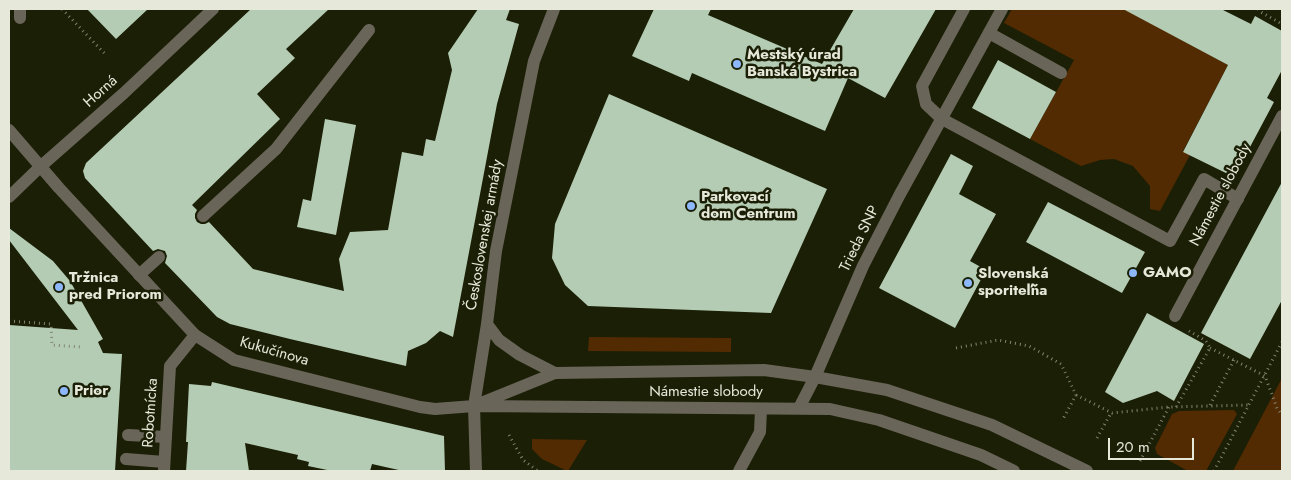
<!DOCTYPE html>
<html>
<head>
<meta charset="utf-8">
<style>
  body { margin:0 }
  #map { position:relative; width:1291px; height:480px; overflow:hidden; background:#1b1f06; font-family:Jost,sans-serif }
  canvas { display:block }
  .frame { position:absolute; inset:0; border:10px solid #e6e9d9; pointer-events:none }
  .scale { position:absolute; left:1108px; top:438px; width:86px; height:22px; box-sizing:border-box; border:2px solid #e6e9d9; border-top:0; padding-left:6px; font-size:15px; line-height:18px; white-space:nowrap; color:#e6e9d9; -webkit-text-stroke:4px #1b1f06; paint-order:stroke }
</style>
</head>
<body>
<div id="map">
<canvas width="1291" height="480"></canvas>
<div class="frame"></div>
<div class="scale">20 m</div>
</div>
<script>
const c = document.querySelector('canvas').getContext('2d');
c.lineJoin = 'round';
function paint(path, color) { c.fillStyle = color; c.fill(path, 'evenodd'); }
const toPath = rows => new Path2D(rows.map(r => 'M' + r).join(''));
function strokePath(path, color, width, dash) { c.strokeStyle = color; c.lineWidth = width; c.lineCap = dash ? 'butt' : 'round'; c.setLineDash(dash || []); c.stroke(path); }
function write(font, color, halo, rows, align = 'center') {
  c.font = font + ' Jost,sans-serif'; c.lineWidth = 5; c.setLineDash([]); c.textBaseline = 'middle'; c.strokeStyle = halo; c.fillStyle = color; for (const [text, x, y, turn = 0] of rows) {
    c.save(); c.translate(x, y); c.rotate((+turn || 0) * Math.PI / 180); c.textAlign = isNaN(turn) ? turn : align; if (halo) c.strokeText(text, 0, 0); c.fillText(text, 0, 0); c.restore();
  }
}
const green = toPath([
  [1012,9,1150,9,1145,20,1228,65,1183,151,1190,155,1160,211,1150,209,1150,186,1133,166,1114,159,1100,160,1081,166,1030,139,1074,60,1004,23],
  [589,337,731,338,731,352,588,351],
  [1282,378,1282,471,1233,471],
  [1234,410,1237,414,1206,471,1188,471,1157,454,1155,448,1172,414,1179,411],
  [532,439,587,440,568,471,567,471,542,459,532,449]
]);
const building = toPath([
  [87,9,148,9,116,39],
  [251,9,329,9,286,49,295,58,257,94,280,119,192,205,197,210,195,214,195,218,197,222,201,224,205,224,209,222,253,269,344,291,339,259,350,232,388,230,402,152,423,156,426,139,435,141,452,70,448,53,478,9,510,9,506,20,519,24,497,104,453,337,440,331,426,343,408,351,406,366,290,339,230,324,217,317,165,263,167,256,165,251,158,249,153,251,85,178,83,171,86,163],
  [654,9,711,9,708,15,822,64,854,9,936,9,885,98,848,78,825,131,692,73,689,81,632,56],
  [1123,9,1221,9,1251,24,1255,16,1282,31,1282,70,1267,98,1274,102,1234,177,1183,152,1228,65],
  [998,60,1056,92,1030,139,972,108],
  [609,94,827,189,771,313,588,306,565,285,552,258,555,224],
  [325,119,356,125,336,235,297,227,303,199,311,201],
  [951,154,973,166,959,194,996,214,970,261,986,270,955,328,879,288],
  [1282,182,1282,300,1250,359,1201,333],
  [1048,202,1145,252,1122,293,1026,242],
  [9,228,53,261,70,281,103,339,98,342,103,353,122,354,115,471,9,471,9,325,78,330,9,240],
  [1147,313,1204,344,1174,401,1157,391,1123,403,1105,392],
  [212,382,444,436,445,471,403,471,372,464,370,471,332,471,308,466,309,462,297,459,298,455,245,443,249,471,186,471,188,442,186,442,189,384,211,386]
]);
const path = toPath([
  [62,9,107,56],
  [1258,9,1259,11,1282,24],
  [9,321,51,324,52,345,81,347],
  [956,348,998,340,1029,346,1061,364,1076,395,1063,419],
  [1210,348,1265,376,1277,408,1282,415],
  [1076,395,1112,413,1169,407,1249,405],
  [1210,405,1234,360],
  [1176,407,1210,348,1206,341,1189,331],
  [509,435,523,460,538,471],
  [1097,438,1111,413],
  [1140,461,1169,407],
  [1214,471,1282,342]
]);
const service = toPath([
  [20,18,20,9],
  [989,33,1061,73],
  [942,119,1170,241,1204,179,1238,199],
  [203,216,276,149,369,30],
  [139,275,159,257],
  [128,435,166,437],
  [126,459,164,462],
  [739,471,760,432,761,409]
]);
const minor = toPath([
  [942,119,926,104,922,86,964,9],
  [9,197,40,167],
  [1175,316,1282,116],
  [474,406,476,471],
  [799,408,815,377,863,266,899,196,1002,9],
  [164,471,170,366,195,335]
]);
const tertiary = toPath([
  [9,130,59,188,195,335,234,360,420,407,435,409,474,406,830,409,879,420,981,455,1014,471],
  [40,167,124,93,213,9],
  [487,324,499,340,520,355,555,373],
  [481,403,555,373,764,370,815,377,887,390,992,425,1087,471],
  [474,406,487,324,496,251,534,61,554,9]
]);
const markers = [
  [737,64,5,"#8eb8fd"],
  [691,206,5,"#8eb8fd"],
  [1133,273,5,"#8eb8fd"],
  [968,283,5,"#8eb8fd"],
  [59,287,5,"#8eb8fd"],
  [64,391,5,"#8eb8fd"]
];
const poiNames = [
  ["Mestský úrad",747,55],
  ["Banská Bystrica",747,72],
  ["Parkovací",701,197],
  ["dom Centrum",701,214],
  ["GAMO",1143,273],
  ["Slovenská",978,274],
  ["sporiteľňa",978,291],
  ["Tržnica",69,278],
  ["pred Priorom",69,295],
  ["Prior",74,391]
];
const streetNames = [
  ["Horná",101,92,-42],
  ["Námestie slobody",1221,195,-62],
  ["Československej armády",485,235,-80],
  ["Trieda SNP",860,239,-64],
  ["Kukučínova",274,352,16],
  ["Námestie slobody",706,392],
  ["Robotnícka",151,413,-86]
];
paint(green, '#532b02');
paint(building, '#b4ccb4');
strokePath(path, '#828671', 3, [1, 4]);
strokePath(service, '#6a6559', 12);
strokePath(minor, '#6a6559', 12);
strokePath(tertiary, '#6a6559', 12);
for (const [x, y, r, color] of markers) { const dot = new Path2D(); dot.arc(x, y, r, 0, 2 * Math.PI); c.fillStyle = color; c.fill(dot); strokePath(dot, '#1b1f06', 2); }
write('bold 15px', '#e6e9d9', '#1b1f06', poiNames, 'left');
write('15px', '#e6e9d9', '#1b1f06', streetNames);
</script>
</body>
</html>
